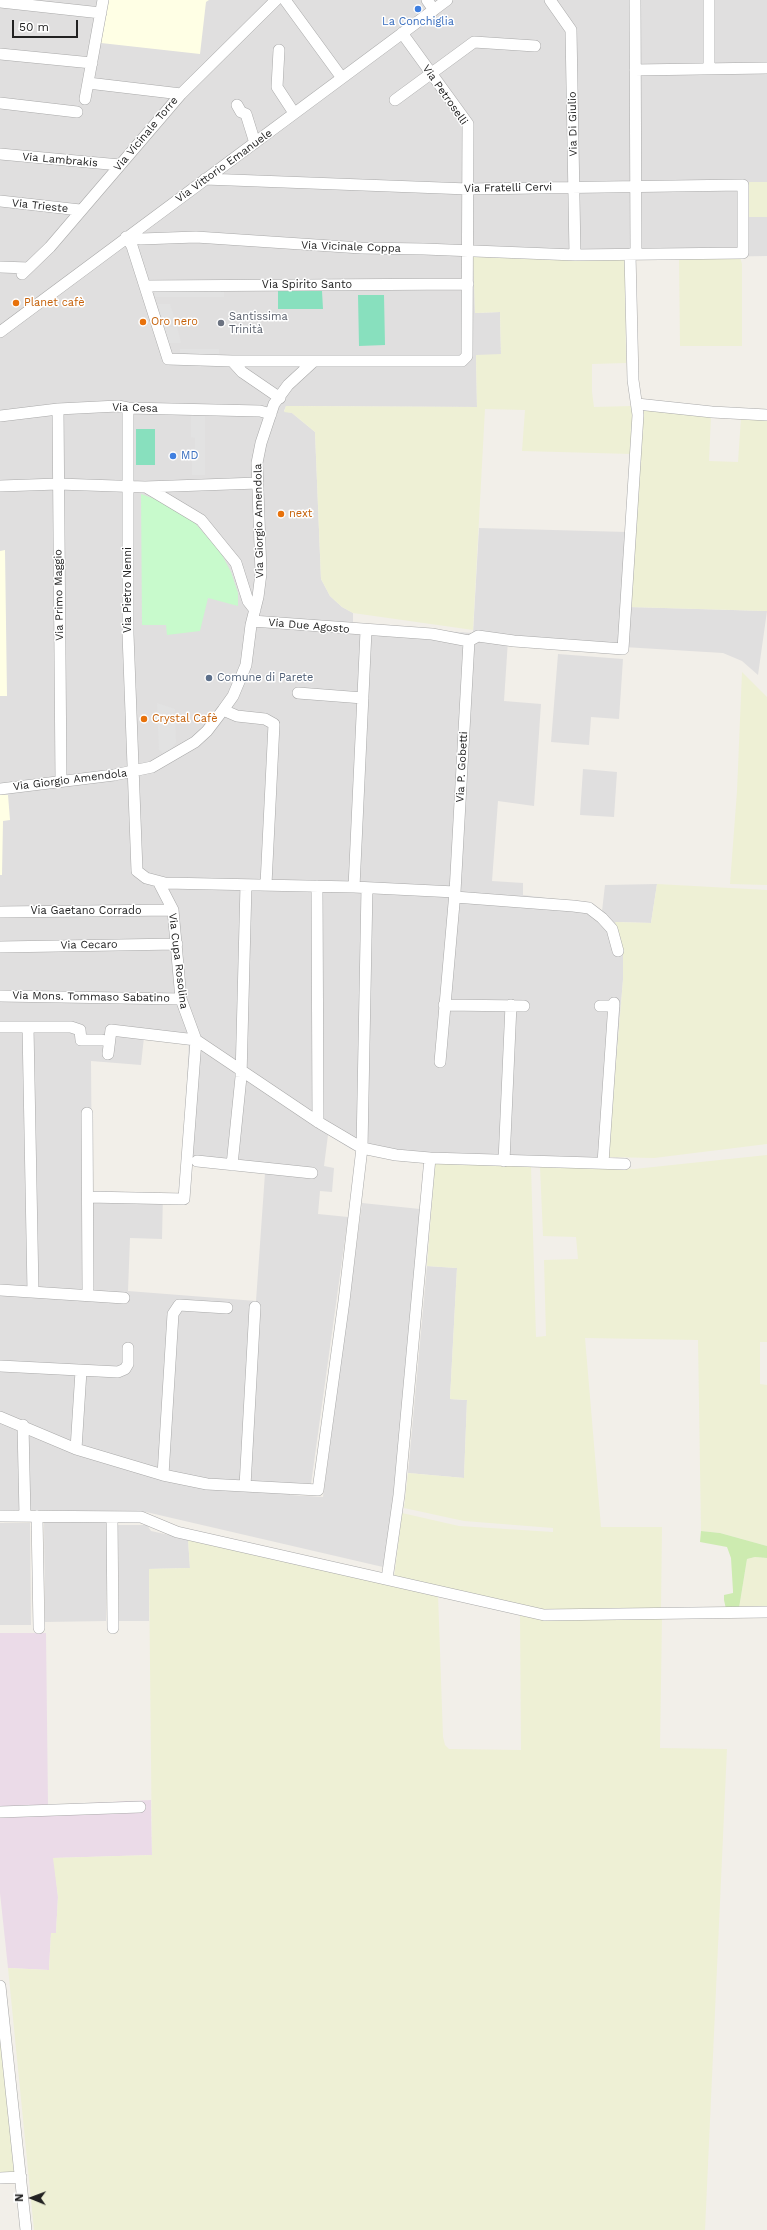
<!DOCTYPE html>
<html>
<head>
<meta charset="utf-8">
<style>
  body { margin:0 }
  #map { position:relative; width:767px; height:2230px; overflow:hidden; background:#f2efe9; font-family:"Work Sans",sans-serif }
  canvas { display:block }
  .north { position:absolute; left:12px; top:2178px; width:40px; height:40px; -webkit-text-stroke:3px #fff; paint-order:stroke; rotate:271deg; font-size:11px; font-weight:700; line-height:16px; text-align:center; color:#222 }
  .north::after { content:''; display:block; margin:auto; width:14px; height:18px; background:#222; clip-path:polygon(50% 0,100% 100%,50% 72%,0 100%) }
  .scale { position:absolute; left:12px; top:20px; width:66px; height:18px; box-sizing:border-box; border:2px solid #222; border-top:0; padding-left:5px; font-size:12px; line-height:14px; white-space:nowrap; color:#222; -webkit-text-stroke:3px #fff; paint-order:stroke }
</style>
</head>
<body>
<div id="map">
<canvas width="767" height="2230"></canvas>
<div class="north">N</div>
<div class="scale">50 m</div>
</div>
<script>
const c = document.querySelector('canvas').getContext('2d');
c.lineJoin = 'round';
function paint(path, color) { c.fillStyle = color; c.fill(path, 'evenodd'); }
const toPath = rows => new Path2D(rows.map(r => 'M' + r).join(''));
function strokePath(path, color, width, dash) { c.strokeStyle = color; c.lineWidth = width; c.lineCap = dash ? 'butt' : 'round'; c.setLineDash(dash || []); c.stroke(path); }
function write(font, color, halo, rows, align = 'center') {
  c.font = font + ' "Work Sans",sans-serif'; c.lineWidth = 3; c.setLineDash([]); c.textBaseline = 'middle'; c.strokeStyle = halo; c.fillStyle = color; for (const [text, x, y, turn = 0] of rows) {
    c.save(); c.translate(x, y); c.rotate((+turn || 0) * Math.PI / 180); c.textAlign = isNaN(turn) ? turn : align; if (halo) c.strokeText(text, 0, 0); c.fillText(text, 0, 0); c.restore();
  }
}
const residential = toPath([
  [0,0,767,0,767,182,749,182,749,217,767,217,767,256,560,260,474,257,475,313,500,312,501,355,476,355,477,407,286,406,284,411,292,413,315,432,321,579,330,596,342,607,353,613,353,625,473,633,479,528,627,532,630,607,767,611,758,675,742,661,723,653,508,640,504,701,541,704,534,806,498,801,492,881,523,883,523,895,587,903,602,911,605,885,657,884,651,923,616,922,623,950,623,980,608,1157,601,1168,365,1154,351,1149,328,1135,324,1166,334,1168,332,1192,320,1191,318,1214,348,1217,311,1484,291,1483,290,1495,323,1497,362,1203,420,1209,393,1502,383,1567,146,1512,0,1510],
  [144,1037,189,1040,183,1165,265,1173,256,1301,128,1291,130,1238,162,1239,163,1193,92,1191,91,1061,141,1065],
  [558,654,623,659,619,719,591,717,589,745,551,742],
  [583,769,617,772,614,817,580,815],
  [427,1266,457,1268,450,1399,467,1400,464,1478,408,1473],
  [44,1521,108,1522,106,1621,45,1622],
  [0,1523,30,1523,31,1625,0,1625],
  [118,1525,147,1525,151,1531,188,1539,190,1568,149,1569,149,1621,119,1621]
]);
const industrial = toPath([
  [0,1633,46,1633,48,1805,151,1800,152,1855,54,1858,58,1897,56,1933,51,1933,49,1970,8,1968,0,1893]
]);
const education = toPath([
  [109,0,209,0,206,2,200,54,101,43],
  [5,550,7,696,0,696,0,551],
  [0,794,8,795,10,820,3,821,2,875,0,875]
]);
const farmland = toPath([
  [749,182,767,182,767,217,749,217],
  [473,257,560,260,625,259,626,363,592,364,592,392,594,407,632,406,635,412,632,454,522,451,525,410,485,409,473,630,353,613,342,607,330,596,321,579,315,432,292,413,284,412,286,406,477,407,476,355,501,354,500,312,475,313],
  [740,257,742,264,742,346,680,346,679,258],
  [646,408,711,416,709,461,738,462,741,418,767,417,767,611,630,607,644,411],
  [742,672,767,697,767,885,730,884,737,791],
  [657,884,767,890,767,1144,654,1158,608,1157,623,980,623,950,615,922,651,923],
  [767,1155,767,1342,760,1342,760,1384,767,1385,767,1546,720,1533,701,1531,698,1340,585,1338,601,1527,662,1527,661,1610,561,1613,394,1578,402,1513,459,1526,553,1532,553,1528,464,1521,404,1508,408,1473,464,1478,467,1400,450,1399,457,1268,427,1266,435,1162,531,1166,536,1337,546,1336,544,1260,578,1259,576,1237,543,1236,540,1167,634,1169],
  [188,1539,438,1594,443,1737,445,1745,449,1749,521,1750,520,1614,662,1618,660,1748,727,1749,705,2230,34,2230,8,1968,49,1970,51,1933,56,1933,58,1897,53,1858,152,1855,149,1569,190,1568],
  [755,1557,767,1558,767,1608,739,1608,747,1559],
  [0,2040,2,2043,14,2172,0,2176]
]);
const grass = toPath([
  [701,1531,720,1533,767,1546,767,1558,755,1557,747,1559,739,1608,726,1609,724,1600,724,1595,733,1593,733,1591,731,1558,727,1547,700,1542]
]);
const park = toPath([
  [141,494,155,499,186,515,194,522,221,553,231,572,238,593,238,606,208,598,200,631,167,635,166,625,142,625]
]);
const pitch = toPath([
  [278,291,322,291,323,309,278,309],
  [358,295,384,295,385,345,359,346],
  [136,429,155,429,155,465,136,465]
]);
const parking = toPath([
  [155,291,224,291,224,297,155,297],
  [158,304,170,304,175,320,162,320],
  [164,327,177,327,181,343,168,343],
  [180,349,219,349,219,356,180,356],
  [191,415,205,416,205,475,192,475,192,453,195,453,195,438,191,437],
  [157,703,175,709,176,743,165,755,159,750]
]);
const minor = toPath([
  [285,0,342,78],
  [427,0,434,10],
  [550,0,571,30,575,255],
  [635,0,636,254],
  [709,0,709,68],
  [0,2,101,13],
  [279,50,277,87,294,113],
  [0,54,92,63],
  [635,70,767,68],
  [88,83,181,94],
  [85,99,103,0],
  [395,100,474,42,535,46],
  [0,103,77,112],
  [237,105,241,112,246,114,255,143],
  [0,154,120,165],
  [0,201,80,210],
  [126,237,141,239,196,237,361,248,424,249,575,255,743,253,743,185,468,189,205,179],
  [126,237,132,246,168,359,232,361,462,361,467,356,468,124,402,33],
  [0,267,28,268],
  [22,274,50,247,181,94,276,0],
  [145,286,468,284],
  [0,332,447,0],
  [232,361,242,372,280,398],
  [637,404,712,412,767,415],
  [128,408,128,634,137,871,146,878,165,883,354,887,455,892],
  [58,409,61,781],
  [0,416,58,409,118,406,128,408,260,411,271,414],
  [0,486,58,484,145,487,258,483],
  [146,487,201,520,236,563,248,601,255,610],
  [252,621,432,634,469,641,478,636,514,641,623,649,638,415,633,380,630,254],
  [298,693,363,698],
  [223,710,237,716,265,719,274,724,266,884],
  [0,789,114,775,152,767,195,742,207,731,223,710,233,696,246,665,251,625,258,597,261,573,257,463,261,443,274,404,288,385,314,361],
  [317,886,318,1122],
  [354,887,366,631],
  [455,897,573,906,589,908,602,918,612,929,618,951],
  [0,912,173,910],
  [0,947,177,944],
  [0,996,181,999],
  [444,1005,524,1006],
  [600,1006,614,1006],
  [0,1027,71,1027,80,1030,81,1040,102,1040],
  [28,1027,33,1291],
  [108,1054,111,1030,196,1040,318,1122,362,1148,396,1155,430,1158,625,1164],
  [440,1062,455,892,469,641],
  [87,1113,88,1289],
  [197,1161,312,1173],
  [504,1161,511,1005],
  [603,1163,614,1003],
  [232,1165,241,1077,246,885],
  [88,1197,184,1199,196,1040,181,999,173,910,159,883],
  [0,1290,124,1298],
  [0,1366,118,1372,125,1369,128,1364,128,1348],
  [0,1417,76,1449,163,1475,207,1484,318,1490,344,1301,362,1148,367,888],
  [23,1425,25,1516],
  [76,1449,81,1371],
  [163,1475,173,1314,179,1305,227,1308],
  [245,1486,255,1307],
  [0,1516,141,1517,177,1532,544,1615,767,1612],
  [37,1516,39,1628],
  [112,1517,113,1628],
  [387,1579,399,1495,430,1158],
  [0,1812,140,1807],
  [0,1986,26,2230],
  [0,2178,21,2177]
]);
const markers = [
  [418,9,4,"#3f7fe0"],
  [16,303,4,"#e8710a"],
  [143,322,4,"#e8710a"],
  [221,323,4,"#6b7280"],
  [173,456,4,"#3f7fe0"],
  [281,514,4,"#e8710a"],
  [209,678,4,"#5c6f8a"],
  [144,719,4,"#e8710a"]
];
const shopNames = [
  ["La Conchiglia",418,22],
  ["MD",181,456,"left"]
];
const streetNames = [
  ["Via Petroselli",445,95,55],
  ["Via Di Giulio",573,124,-91],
  ["Via Vicinale Torre",146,134,-50],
  ["Via Lambrakis",60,160,5],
  ["Via Vittorio Emanuele",224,166,-36],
  ["Via Fratelli Cervi",508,188,-1],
  ["Via Trieste",40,206,6],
  ["Via Vicinale Coppa",351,247,2],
  ["Via Spirito Santo",307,285],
  ["Via Cesa",135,408,2],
  ["Via Giorgio Amendola",259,521,-91],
  ["Via Pietro Nenni",128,590,-90],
  ["Via Primo Maggio",59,595,-91],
  ["Via Due Agosto",309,626,5],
  ["Via P. Gobetti",462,767,-87],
  ["Via Giorgio Amendola",70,780,-7],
  ["Via Gaetano Corrado",86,911],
  ["Via Cecaro",89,945,-1],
  ["Via Cupa Rosolina",178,961,83],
  ["Via Mons. Tommaso Sabatino",91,997,1]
];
const foodNames = [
  ["Planet cafè",24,303],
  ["Oro nero",151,322],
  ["next",289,514],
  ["Crystal Cafè",152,719]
];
const worshipNames = [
  ["Santissima",229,317],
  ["Trinità",229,330]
];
const serviceNames = [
  ["Comune di Parete",217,678]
];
paint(residential, '#e0dfdf');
paint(industrial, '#ebdbe8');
paint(education, '#ffffe5');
paint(farmland, '#eef0d5');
paint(grass, '#cdebb0');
paint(park, '#c8facc');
paint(pitch, '#88e0be');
paint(parking, '#e2e2e2');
strokePath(minor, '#a9a9a9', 12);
strokePath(minor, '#fff', 11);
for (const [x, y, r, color] of markers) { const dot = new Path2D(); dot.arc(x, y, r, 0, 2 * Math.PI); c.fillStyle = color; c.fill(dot); strokePath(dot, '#fff', 1.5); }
write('11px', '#366cbe', '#fff', shopNames);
write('11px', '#222', '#fff', streetNames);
write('11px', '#c56008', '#fff', foodNames, 'left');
write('11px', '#5b616d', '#fff', worshipNames, 'left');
write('11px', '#4e5e75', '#fff', serviceNames, 'left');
</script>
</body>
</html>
